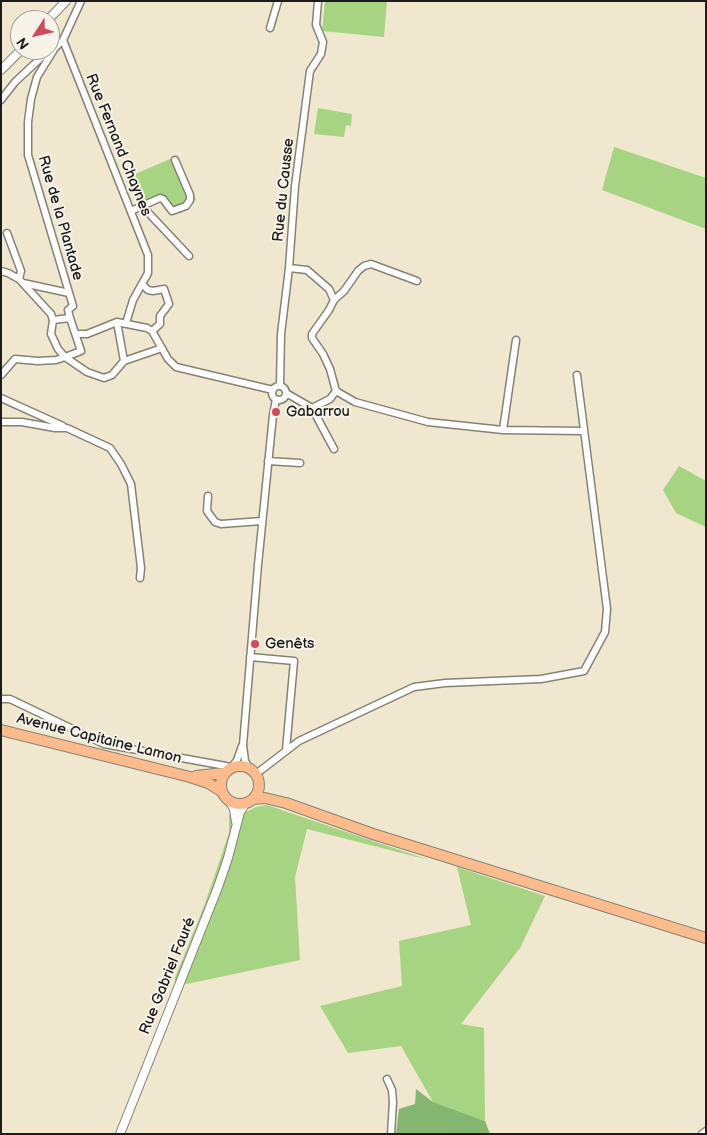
<!DOCTYPE html>
<html>
<head>
<meta charset="utf-8">
<style>
  body { margin:0 }
  #map { position:relative; width:707px; height:1135px; overflow:hidden; background:#efe7ce; font-family:"Balsamiq Sans",sans-serif }
  canvas { display:block }
  .frame { position:absolute; inset:0; border:2px solid #1c1c1c; pointer-events:none }
  .north { position:absolute; left:10px; top:10px; width:50px; height:50px; box-sizing:border-box; background:#f7f3e8; border:1px solid #9f9d96; border-radius:50%; rotate:235deg; font-size:14px; font-weight:700; line-height:20px; text-align:center; color:#1c1c1c }
  .north::after { content:''; display:block; margin:auto; width:18px; height:22px; background:#d1495b; clip-path:polygon(50% 0,100% 100%,50% 72%,0 100%) }
</style>
</head>
<body>
<div id="map">
<canvas width="707" height="1135"></canvas>
<div class="frame"></div>
<div class="north">N</div>
</div>
<script>
const c = document.querySelector('canvas').getContext('2d');
c.lineJoin = 'round';
function paint(path, color) { c.fillStyle = color; c.fill(path, 'evenodd'); }
const toPath = rows => new Path2D(rows.map(r => 'M' + r).join(''));
function strokePath(path, color, width, dash) { c.strokeStyle = color; c.lineWidth = width; c.lineCap = dash ? 'butt' : 'round'; c.setLineDash(dash || []); c.stroke(path); }
function write(font, color, halo, rows, align = 'center') {
  c.font = font + ' "Balsamiq Sans",sans-serif'; c.lineWidth = 4; c.setLineDash([]); c.textBaseline = 'middle'; c.strokeStyle = halo; c.fillStyle = color; for (const [text, x, y, turn = 0] of rows) {
    c.save(); c.translate(x, y); c.rotate((+turn || 0) * Math.PI / 180); c.textAlign = isNaN(turn) ? turn : align; if (halo) c.strokeText(text, 0, 0); c.fillText(text, 0, 0); c.restore();
  }
}
const green = toPath([
  [325,1,387,1,384,37,322,31],
  [318,108,352,114,351,126,346,125,344,137,314,134],
  [614,147,706,178,706,229,602,190],
  [177,156,196,200,174,209,164,195,138,206,126,178],
  [679,466,706,481,706,527,676,513,663,490],
  [267,805,429,860,307,829,295,877,300,960,187,984,174,980,203,909,229,833,229,815,246,812,256,807],
  [457,867,545,896,520,948,461,1024,484,1028,485,1121,433,1102,401,1046,348,1053,320,1006,402,986,399,941,471,925]
]);
const forest = toPath([
  [416,1089,433,1102,485,1121,490,1134,396,1134,399,1109,415,1104]
]);
const minor = toPath([
  [81,1,63,40,148,255,148,273,133,300,126,323],
  [270,28,278,1],
  [63,40,55,48,37,77,31,99,28,122,28,155,73,306,68,310,70,318,81,351,65,357],
  [1,100,15,82,44,55,54,49],
  [142,206,189,256],
  [131,211,160,198,163,199,172,211,186,206,190,200,190,195,175,160],
  [7,233,21,271,19,279],
  [1,271,8,273,19,279,51,314,53,320,51,334,58,349,65,357,56,360,38,361,15,359,1,375],
  [23,283,69,293],
  [142,284,148,290,153,291,164,289,169,304,160,316,160,324,152,331],
  [334,300,344,291,358,271,364,266,371,264,417,281],
  [53,320,70,318],
  [117,322,124,361],
  [76,334,87,334,117,322,147,328,152,331,168,359,176,367,273,390],
  [65,357,87,372,104,378,112,375,124,361],
  [124,361,162,348],
  [280,386,281,334,289,268,295,186,310,71,321,54,323,42,316,25,318,1],
  '272 393a7 7 0 1 1 14 0a7 7 0 1 1-14 0Z',
  [336,391,355,402,428,422,503,430,584,431],
  [286,393,312,408,330,399,336,391,330,369,323,354,312,338,312,334,329,310,334,300,329,289,307,270,289,268],
  [1,398,63,426],
  [312,408,334,449],
  [1,422,22,422,55,428,67,428,110,448,121,464,131,484,141,568,140,578],
  [503,430,516,340],
  [268,461,300,463],
  [208,496,207,511,215,522,221,524,262,521],
  [250,657,294,661,286,750],
  [1,699,10,699,104,744,226,766,228,769],
  [232,767,237,760,242,746],
  [249,768,245,761,243,745,258,565,273,415,276,399],
  [256,774,299,741,414,687,445,683,541,679,584,671,605,632,607,609,577,375],
  [387,1079,392,1090,393,1102,391,1134],
  [702,1134,706,1131]
]);
const tertiary = toPath([
  [48,20,66,1],
  [1,70,21,50],
  [230,802,234,809,236,822],
  [120,1134,218,887,228,858,240,812,246,803]
]);
const primary = toPath([
  [1,730,190,777,208,783,221,791],
  '221 785a19 19 0 1 1 38 0a19 19 0 1 1-38 0Z',
  [196,776,224,773],
  [253,799,265,798,286,803,373,834,706,938]
]);
const markers = [
  [276,412,5,"#d1495b"],
  [255,644,5,"#d1495b"]
];
const streetNames = [
  ["Rue Fernand Chaynes",118,145,68],
  ["Rue du Causse",284,190,-84],
  ["Rue de la Plantade",60,218,74],
  ["Avenue Capitaine Lamon",99,739,14],
  ["Rue Gabriel Fauré",168,976,-68]
];
const poiNames = [
  ["Gabarrou",286,412],
  ["Genêts",265,644]
];
paint(green, '#a6d482');
paint(forest, '#84b670');
strokePath(minor, '#868275', 9);
strokePath(tertiary, '#868275', 10);
strokePath(primary, '#868275', 12);
strokePath(minor, '#fff', 6);
strokePath(tertiary, '#fff', 8);
strokePath(primary, '#fbbb8d', 10);
for (const [x, y, r, color] of markers) { const dot = new Path2D(); dot.arc(x, y, r, 0, 2 * Math.PI); c.fillStyle = color; c.fill(dot); strokePath(dot, '#f7f3e8', 2); }
write('15px', '#1c1c1c', '#f7f3e8', streetNames);
write('15px', '#1c1c1c', '#f7f3e8', poiNames, 'left');
</script>
</body>
</html>
